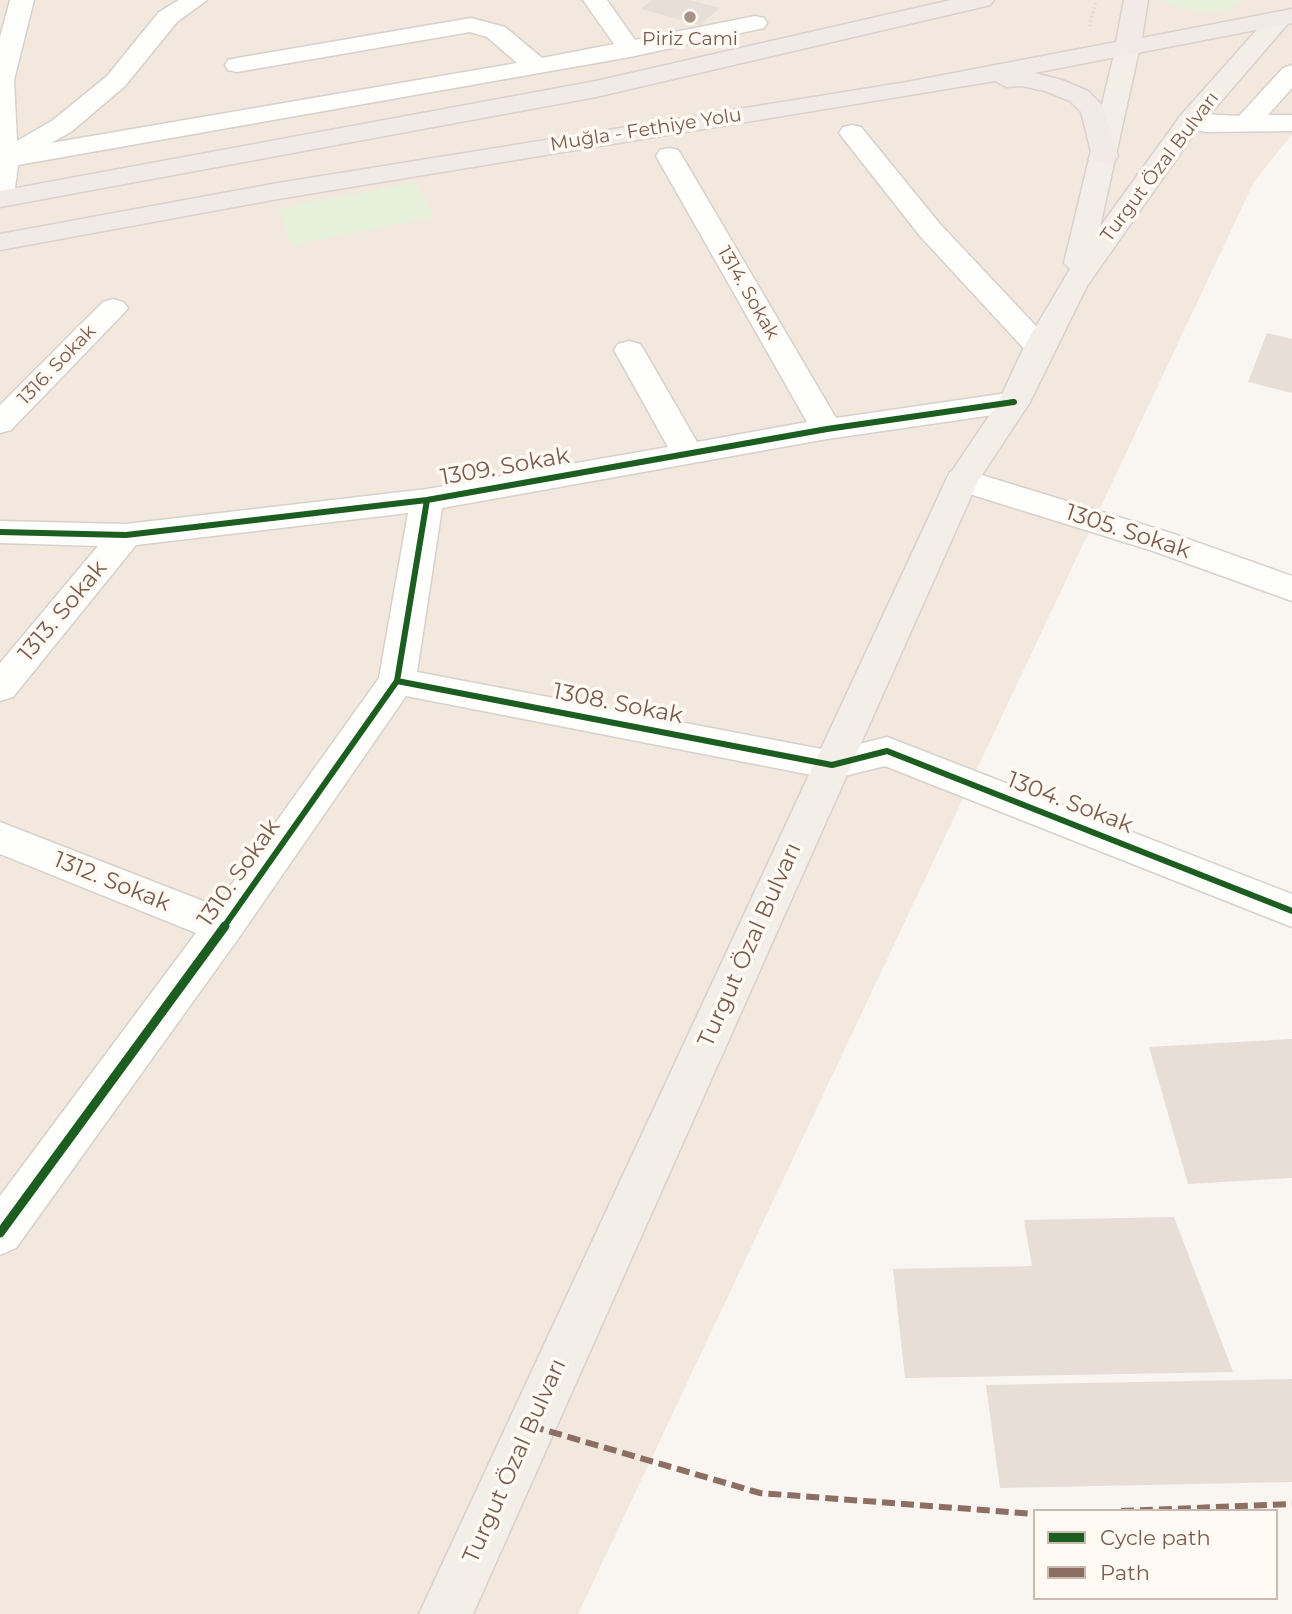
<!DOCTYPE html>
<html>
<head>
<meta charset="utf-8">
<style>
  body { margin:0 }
  #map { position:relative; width:1292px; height:1614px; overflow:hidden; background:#f9f5f0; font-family:Montserrat,sans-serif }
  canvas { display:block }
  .legend { position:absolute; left:1033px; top:1509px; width:245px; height:91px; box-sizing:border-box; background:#fffaf3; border:2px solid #cabbb1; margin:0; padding:9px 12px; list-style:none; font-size:21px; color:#7a5c4d }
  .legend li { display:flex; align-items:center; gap:14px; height:35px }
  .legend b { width:35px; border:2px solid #cabbb1 }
</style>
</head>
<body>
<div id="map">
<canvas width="1292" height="1614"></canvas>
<ul class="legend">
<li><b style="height:9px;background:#1b5e20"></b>Cycle path</li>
<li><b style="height:9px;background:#8d6e63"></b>Path</li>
</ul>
</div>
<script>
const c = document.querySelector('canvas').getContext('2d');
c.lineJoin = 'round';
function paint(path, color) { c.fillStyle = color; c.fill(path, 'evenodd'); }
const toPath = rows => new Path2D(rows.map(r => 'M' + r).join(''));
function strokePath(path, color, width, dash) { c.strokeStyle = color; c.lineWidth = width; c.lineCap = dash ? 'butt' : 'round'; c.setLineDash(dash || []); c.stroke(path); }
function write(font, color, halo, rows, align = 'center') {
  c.font = font + ' Montserrat,sans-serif'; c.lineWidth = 7; c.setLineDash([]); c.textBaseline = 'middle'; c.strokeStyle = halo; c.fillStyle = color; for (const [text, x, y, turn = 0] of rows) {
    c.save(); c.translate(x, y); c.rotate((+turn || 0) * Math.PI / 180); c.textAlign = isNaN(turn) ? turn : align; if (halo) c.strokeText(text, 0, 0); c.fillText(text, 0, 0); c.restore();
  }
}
const residential = toPath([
  [0,0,1292,0,1292,134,1254,182,578,1614,0,1614]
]);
const green = toPath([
  [1161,0,1243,0,1230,9,1203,12,1173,6],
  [416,182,434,217,292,245,277,209]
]);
const building = toPath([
  [652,0,690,0,720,8,700,25,641,9],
  [1267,333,1292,339,1292,393,1248,382],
  [1292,1039,1292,1178,1188,1184,1149,1047],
  [1174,1217,1233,1372,905,1378,893,1269,1032,1266,1024,1220],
  [1292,1379,1292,1482,1000,1488,986,1385]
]);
const path = toPath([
  [1090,26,1096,0]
]);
const minor = toPath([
  [10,0,34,0,14,80,17,141,53,120,107,76,159,12,179,0,207,0,177,22,125,86,71,132,51,143,517,63,487,37,470,32,237,72,228,70,225,65,228,60,237,58,471,18,505,27,542,58,614,44,583,0,607,0,635,40,755,16,764,18,767,23,764,28,630,57,18,165,14,196,10,202,0,204,0,37,10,0],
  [1292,65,1292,88,1268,115,1292,115,1292,131,1206,132,1181,127,1177,121,1181,115,1190,113,1239,116,1283,68,1292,65],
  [852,125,861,127,940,224,1050,341,1054,347,1050,353,1039,356,1028,353,920,236,839,133,843,127,852,125],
  [669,148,678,150,682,156,836,418,1014,392,1025,395,1030,402,1025,409,1014,412,827,439,442,508,417,672,832,751,887,737,1292,894,1292,927,885,766,832,779,406,696,238,939,16,1248,0,1255,0,1196,196,933,0,854,0,822,216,906,379,678,408,513,136,545,13,697,0,701,0,663,98,546,0,543,0,521,126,524,427,489,668,447,614,350,618,344,629,341,640,344,644,350,697,442,807,422,656,156,660,150,669,148],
  [113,299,123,302,128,308,123,314,11,430,0,433,0,405,103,302,113,299],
  [962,469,1174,534,1292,576,1292,601,1150,550,950,488,946,480,950,472,962,469]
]);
const major = toPath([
  [1279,13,1288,15,1291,20,1199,127,1087,286,1030,402,978,481,473,1614,419,1614,946,480,999,401,1024,347,1070,269,1064,263,1116,46,1119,41,1128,39,1137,41,1140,46,1100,227,1181,115,1270,15,1279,13]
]);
const highway = toPath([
  [951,0,994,0,990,5,982,7,596,97,0,207,0,191,596,81,951,0],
  [1124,0,1148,0,1142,38,1292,9,1292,23,1034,73,1062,80,1088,91,1102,105,1118,156,1114,162,1105,164,1096,162,1092,156,1081,112,1070,101,1045,91,1021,86,1006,87,995,81,278,199,0,250,0,234,278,183,907,82,1116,42,1124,0]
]);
const quiet = toPath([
  [531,1426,760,1493,1035,1514],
  [1121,1511,1292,1504]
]);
const cyclewayFar2 = toPath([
  [1011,402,1014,402]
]);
const cyclewayFar1 = toPath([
  [0,532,126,535,427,500,827,429,1014,402],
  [397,681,832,765,887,751,1292,911],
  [223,928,397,681,427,500]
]);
const cycleway = toPath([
  [0,1233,225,926]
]);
const markers = [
  [690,17,7,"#a69286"]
];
const farPoinames = [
  ["Piriz Cami",690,39]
];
const farStreetnames = [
  ["Muğla - Fethiye Yolu",646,130,-9],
  ["Turgut Özal Bulvarı",1160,167,-53],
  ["1314. Sokak",748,293,60],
  ["1316. Sokak",57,365,-46]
];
const streetNames = [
  ["1309. Sokak",505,467,-10],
  ["1305. Sokak",1128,532,18],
  ["1313. Sokak",63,611,-50],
  ["1308. Sokak",618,704,11],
  ["1304. Sokak",1070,803,21],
  ["1310. Sokak",239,873,-55],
  ["1312. Sokak",112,882,22],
  ["Turgut Özal Bulvarı",750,945,-66],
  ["Turgut Özal Bulvarı",515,1461,-66]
];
paint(residential, '#f2e8de');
paint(green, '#e7f0db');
paint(building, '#e6ded7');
strokePath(minor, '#d7d1cb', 3);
strokePath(major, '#dad1cc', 3);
strokePath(highway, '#dad1cc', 3);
strokePath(path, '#dcd5d0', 3.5, [1, 3.5]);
paint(minor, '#fefefd');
paint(major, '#f3eee8');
paint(highway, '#f2eae7');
strokePath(quiet, '#8d6e63', 6, [13, 6]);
strokePath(cyclewayFar2, '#1b5e20', 5);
strokePath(cyclewayFar1, '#1b5e20', 6);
strokePath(cycleway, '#1b5e20', 9);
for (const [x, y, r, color] of markers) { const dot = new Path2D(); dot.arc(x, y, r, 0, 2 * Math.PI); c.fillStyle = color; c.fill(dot); strokePath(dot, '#fffaf3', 2.5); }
write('19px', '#7a5c4d', '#fffaf3', farPoinames);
write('19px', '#7a5c4d', '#fffaf3', farStreetnames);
write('23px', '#7a5c4d', '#fffaf3', streetNames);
</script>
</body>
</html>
